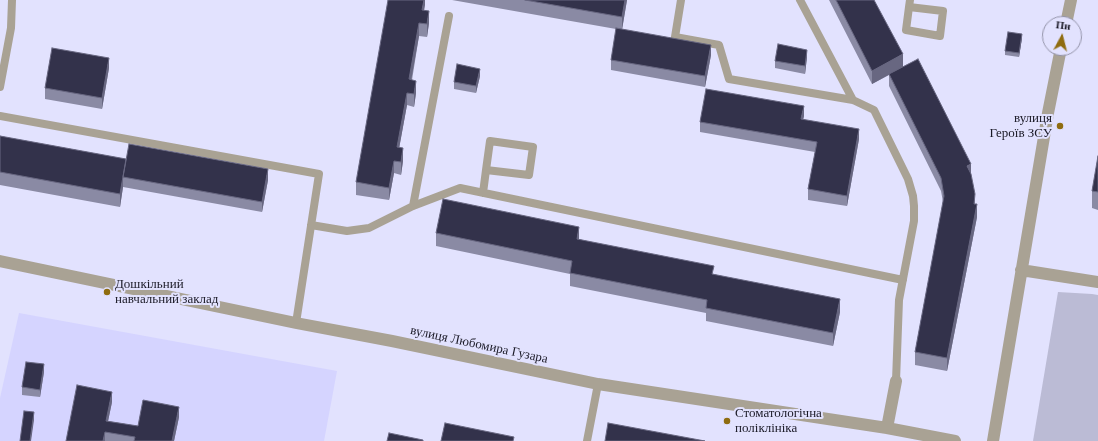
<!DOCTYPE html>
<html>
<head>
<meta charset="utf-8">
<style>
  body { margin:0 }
  #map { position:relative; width:1098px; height:441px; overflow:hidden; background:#e2e2fe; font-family:Georgia,serif }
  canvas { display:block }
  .north { position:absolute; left:1042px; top:16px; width:40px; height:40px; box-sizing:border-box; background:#e2e2fe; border:1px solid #9292a8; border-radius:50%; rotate:7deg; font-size:11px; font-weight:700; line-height:16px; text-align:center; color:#1a1926 }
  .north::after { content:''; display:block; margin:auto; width:14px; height:18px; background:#8f6c10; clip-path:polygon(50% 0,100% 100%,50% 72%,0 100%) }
</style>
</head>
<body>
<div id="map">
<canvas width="1098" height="441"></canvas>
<div class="north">Пн</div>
</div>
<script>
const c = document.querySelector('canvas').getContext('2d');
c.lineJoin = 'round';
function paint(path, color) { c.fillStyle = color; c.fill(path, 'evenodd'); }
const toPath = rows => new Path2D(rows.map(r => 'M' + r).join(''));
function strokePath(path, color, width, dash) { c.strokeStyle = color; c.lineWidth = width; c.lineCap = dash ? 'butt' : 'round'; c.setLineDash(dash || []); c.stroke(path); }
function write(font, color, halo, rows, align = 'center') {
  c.font = font + ' Georgia,serif'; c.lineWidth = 4; c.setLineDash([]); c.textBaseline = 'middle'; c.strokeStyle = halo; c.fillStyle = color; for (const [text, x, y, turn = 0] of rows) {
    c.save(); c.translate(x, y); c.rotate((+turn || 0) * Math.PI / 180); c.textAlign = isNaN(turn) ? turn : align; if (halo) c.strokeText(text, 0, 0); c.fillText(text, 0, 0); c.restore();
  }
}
const built = toPath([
  [19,313,337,371,324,441,0,441,0,398]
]);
const green = toPath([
  [1058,292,1092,294,1098,295,1098,441,1033,441]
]);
const lane = toPath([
  [681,0,675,37,719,45,729,79,853,100,874,110,908,179,913,196,914,206,914,221,899,300,896,381],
  [800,0,853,100],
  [909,7,943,11,940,36,906,30,909,7,910,0],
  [0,87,11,28,12,0],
  [0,116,319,174,296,323],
  [483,193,486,170,490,141,533,147,529,175,486,170],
  [413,206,449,16],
  [311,225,347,231,369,228,413,206,460,188,903,280],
  [587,441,598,384]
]);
const street = toPath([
  [1066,24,1071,0],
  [0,261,296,323,392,341,598,384,887,428,955,441],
  [1021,270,1098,282],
  [887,428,896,381],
  [993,441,1048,113,1061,48]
]);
const wall = toPath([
  [425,0,424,10,429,23,427,37,419,36,412,80,416,93,414,107,407,105,399,148,403,161,401,175,394,173,389,200,356,195,356,182],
  [452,0,627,0,622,29,711,55,705,87,611,70,611,60,616,29],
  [829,0,874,0,903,66,971,175,977,217,947,371,915,365,915,352,943,202,941,191,889,86,889,75,872,84],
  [1022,38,1019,57,1005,55,1005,51],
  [807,57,805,74,775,68,775,61],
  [109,68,102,109,45,99,45,88],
  [480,76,476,93,454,89,454,82],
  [804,116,803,119,859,139,847,206,808,200,808,189,815,152,700,132,700,122],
  [0,136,126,159,268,180,262,212,123,187,120,207,0,185],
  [1098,156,1098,210,1092,208,1092,191],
  [436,233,579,239,714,274,840,312,833,346,706,321,706,313,570,286,570,274,436,246],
  [44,372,40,397,22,395,22,387],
  [112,402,108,421,138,426,179,417,174,441,66,441]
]);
const shadedWall = toPath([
  [424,0,425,0,425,5,422,22,422,10],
  [625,0,627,0,622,30,622,17],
  [429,11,429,23,427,37,427,24],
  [419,23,419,36,409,92,409,79],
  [1022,34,1022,38,1019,57,1019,53],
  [711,45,711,55,705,87,705,76],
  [807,50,807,57,805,74,805,66],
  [903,54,903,67,872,84,872,71],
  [109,58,109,68,102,109,102,98],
  [480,69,480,76,476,93,476,86],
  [416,81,416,93,414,107,414,94],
  [407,93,407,105,397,160,397,147],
  [804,106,804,116,801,129,801,119],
  [859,129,859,139,847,206,847,196],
  [403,148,403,161,401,175,401,162],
  [126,159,123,177,123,187,120,207,120,194],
  [394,161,394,173,389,200,389,188],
  [971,164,971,177,967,166],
  [268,169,268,180,262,212,262,202],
  [977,204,977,217,947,371,947,358],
  [579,227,579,240,577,239],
  [840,299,840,312,833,346,833,333],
  [44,364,44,372,40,397,40,390],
  [112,392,112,402,106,431,106,421],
  [179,407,179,417,174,441,172,441],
  [34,412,34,420,31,441,30,441],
  [105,432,105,441,103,441]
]);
const building = toPath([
  [388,0,424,0,422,10,429,11,427,24,419,23,409,79,416,81,414,94,407,93,397,147,403,148,401,162,394,161,389,188,356,182,388,0],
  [525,0,625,0,622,17,525,0],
  [836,0,874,0,903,54,872,71,836,0],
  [616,28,711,45,705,76,611,60,616,28],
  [1008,32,1022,34,1019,53,1005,51,1008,32],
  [778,44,807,50,805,66,775,61,778,44],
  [52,48,109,58,102,98,45,88,52,48],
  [918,59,971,164,967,166,971,174,975,194,974,204,977,204,947,358,915,352,944,196,941,178,889,74,918,59],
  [457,64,480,69,476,86,454,82,457,64],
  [706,89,804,106,801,119,859,129,847,196,808,189,817,142,700,122,706,89],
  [0,136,126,159,120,194,0,172,0,136],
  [129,144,268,169,262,202,123,177,129,144],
  [1098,156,1098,192,1092,191,1098,156],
  [443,199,579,227,577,239,714,266,712,274,840,299,833,333,706,308,707,300,570,273,572,261,436,233,443,199],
  [26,362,44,364,40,390,22,387,26,362],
  [77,385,112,392,106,421,138,426,143,400,179,407,172,441,134,441,135,437,105,432,103,441,66,441,77,385],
  [24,411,34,412,30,441,20,441,24,411],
  [445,423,514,437,513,441,441,441,445,423],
  [608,423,705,441,605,441,608,423],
  [389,433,423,440,423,441,387,441,389,433]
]);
const markers = [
  [1060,126,4,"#8f6c10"],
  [107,292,4,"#8f6c10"],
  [727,421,4,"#8f6c10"]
];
const poiNames = [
  ["вулиця",1052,119,"right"],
  ["Героїв ЗСУ",1052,134,"right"],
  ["Дошкільний",115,285],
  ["навчальний заклад",115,300],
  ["Стоматологічна",735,414],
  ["поліклініка",735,429]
];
const streetNames = [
  ["вулиця Любомира Гузара",479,345,12]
];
paint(built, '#d5d4ff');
paint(green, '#bbbbd5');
strokePath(lane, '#a9a294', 8);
strokePath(street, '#a9a294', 12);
paint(wall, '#8a8aa4');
paint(shadedWall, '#686781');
paint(building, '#33324b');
strokePath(building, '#686781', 1);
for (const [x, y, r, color] of markers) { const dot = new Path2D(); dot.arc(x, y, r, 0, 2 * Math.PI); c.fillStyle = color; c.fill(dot); strokePath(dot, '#e2e2fe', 1.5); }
write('13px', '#1a1926', '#e2e2fe', poiNames, 'left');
write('13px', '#1a1926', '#e2e2fe', streetNames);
</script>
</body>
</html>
